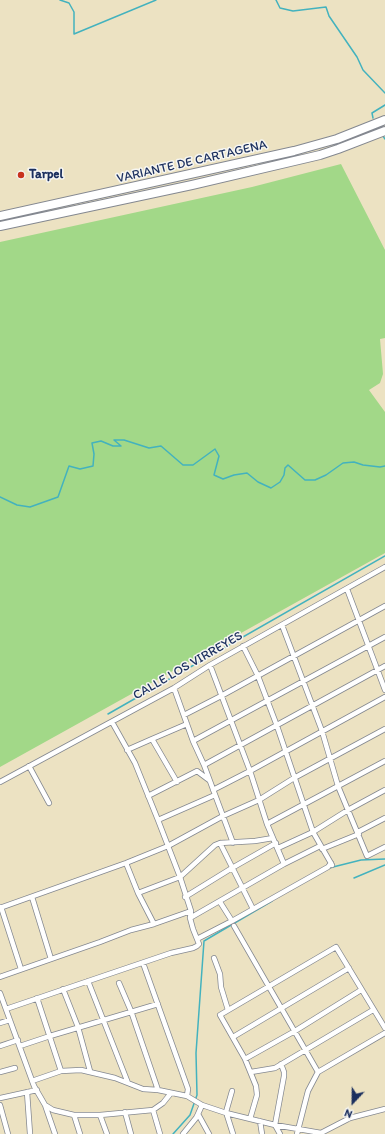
<!DOCTYPE html>
<html>
<head>
<meta charset="utf-8">
<style>
  body { margin:0 }
  #map { position:relative; width:385px; height:1134px; overflow:hidden; background:#ece2c2; font-family:Itim,sans-serif }
  canvas { display:block }
  .north { position:absolute; left:333px; top:1082px; width:40px; height:40px; -webkit-text-stroke:3px #f6f6f2; paint-order:stroke; rotate:202deg; font-size:11px; font-weight:700; line-height:16px; text-align:center; color:#1b2f5e }
  .north::after { content:''; display:block; margin:auto; width:14px; height:18px; background:#1b2f5e; clip-path:polygon(50% 0,100% 100%,50% 72%,0 100%) }
</style>
</head>
<body>
<div id="map">
<canvas width="385" height="1134"></canvas>
<div class="north">N</div>
</div>
<script>
const c = document.querySelector('canvas').getContext('2d');
c.lineJoin = 'round';
function paint(path, color) { c.fillStyle = color; c.fill(path, 'evenodd'); }
const toPath = rows => new Path2D(rows.map(r => 'M' + r).join(''));
function strokePath(path, color, width, dash) { c.strokeStyle = color; c.lineWidth = width; c.lineCap = dash ? 'butt' : 'round'; c.setLineDash(dash || []); c.stroke(path); }
function write(font, color, halo, rows, align = 'center') {
  c.font = font + ' Itim,sans-serif'; c.lineWidth = 3; c.setLineDash([]); c.textBaseline = 'middle'; c.strokeStyle = halo; c.fillStyle = color; for (const [text, x, y, turn = 0] of rows) {
    c.save(); c.translate(x, y); c.rotate((+turn || 0) * Math.PI / 180); c.textAlign = isNaN(turn) ? turn : align; if (halo) c.strokeText(text, 0, 0); c.fillText(text, 0, 0); c.restore();
  }
}
const green = toPath([
  [341,164,385,250,385,338,380,339,383,374,380,383,369,390,385,412,385,553,0,767,0,242,252,187]
]);
const stream = toPath([
  [60,0,69,3,74,12,74,34,156,0],
  [276,0,280,8,293,11,326,7,329,16,357,57,363,70,385,93],
  [373,118,372,113,385,105],
  [383,136,385,139],
  [0,497,17,505,30,507,58,497,69,466,80,469,93,466,94,454,92,443,101,441,113,446,121,446,114,440,124,440,149,448,161,446,183,465,193,465,215,449,219,456,214,475,223,479,234,475,247,473,258,482,271,488,280,482,284,475,285,468,288,465,305,480,315,480,326,475,343,463,354,462,363,465,380,467,385,466],
  [108,714,385,556],
  [329,868,361,860,385,859],
  [354,878,385,865],
  [173,1134,190,1115,197,1095,196,1053,204,941,272,901]
]);
const street = toPath([
  [347,589,385,690],
  [282,625,322,731,338,786,367,856,385,847],
  [243,646,258,676,277,726,313,832,332,865],
  [210,665,250,771,267,824,284,864],
  [174,688,193,741,204,765,233,843],
  [184,715,221,696,385,606],
  [152,739,187,724],
  [193,741,385,637],
  [127,750,152,739,177,782],
  [204,765,385,666],
  [29,766,49,803],
  [0,782,174,688,210,665,385,567],
  [213,790,250,771,385,697],
  [148,796,197,771,209,780],
  [158,820,215,795],
  [267,824,385,761],
  [358,832,385,818],
  [220,843,253,909],
  [278,848,313,832,348,810,385,790],
  [322,849,359,834],
  [126,863,138,893,154,924],
  [138,893,180,877,215,845,220,843,255,841,273,838],
  [32,897,51,959],
  [185,897,232,868,276,843],
  [220,902,232,921],
  [1,907,21,969],
  [0,908,126,863,168,846,223,816,259,800,294,778,385,729],
  [190,918,284,864,320,846],
  [234,926,318,1072],
  [197,939,232,921,328,867,331,863],
  [214,958,220,974,221,987,228,1010],
  [143,963,188,1089,187,1096],
  [0,977,100,942,131,930,154,924,191,911],
  [88,981,128,1083],
  [119,983,131,1011,158,1090],
  [63,989,78,1027,90,1071],
  [0,993,34,1086,45,1105,55,1134],
  [37,998,61,1071],
  [6,1009,171,953,193,948,197,946,199,944,193,929,190,918,191,911,180,877,158,820,135,763,112,722],
  [0,1023,10,1020],
  [233,1037,349,968],
  [0,1046,18,1040],
  [20,1046,50,1036,158,1004],
  [245,1059,295,1031,361,990],
  [0,1072,15,1068],
  [251,1072,275,1068,373,1010],
  [32,1081,61,1071,81,1070,115,1078,143,1089,158,1090,187,1096,202,1105,226,1113,275,1125,321,1133,350,1118,385,1109],
  [232,1091,226,1112,233,1134],
  [27,1092,30,1134],
  [0,1098,37,1090],
  [0,1105,8,1134],
  [45,1105,53,1110,74,1115,100,1115,153,1110,163,1103,171,1093],
  [202,1105,198,1114,209,1134],
  [153,1110,160,1134],
  [125,1112,131,1134],
  [74,1115,80,1134],
  [100,1115,107,1134],
  [250,1119,257,1095,256,1086,245,1059,220,1015,336,947,385,1028],
  [260,1121,262,1134],
  [183,1134,196,1118,198,1114],
  [280,1134,275,1125,284,1076,284,1072,281,1064],
  [297,1134,308,1091,318,1072,385,1033]
]);
const highway = toPath([
  [0,216,294,151,337,139,385,120],
  [0,226,192,185,320,155,338,149,385,131]
]);
const markers = [
  [21,175,4,"#c8321e"]
];
const streetNames = [
  ["VARIANTE DE CARTAGENA",192,162,-13],
  ["CALLE LOS VIRREYES",188,666,-30]
];
const poiNames = [
  ["Tarpel",29,175]
];
paint(green, '#a2d888');
strokePath(stream, '#43b2be', 1.5);
strokePath(street, '#848890', 6);
strokePath(highway, '#848890', 10);
strokePath(street, '#fff', 4.5);
strokePath(highway, '#fff', 8);
for (const [x, y, r, color] of markers) { const dot = new Path2D(); dot.arc(x, y, r, 0, 2 * Math.PI); c.fillStyle = color; c.fill(dot); strokePath(dot, '#f6f6f2', 1.5); }
write('13px', '#1b2f5e', '#f6f6f2', streetNames);
write('bold 13px', '#1b2f5e', '#f6f6f2', poiNames, 'left');
</script>
</body>
</html>
